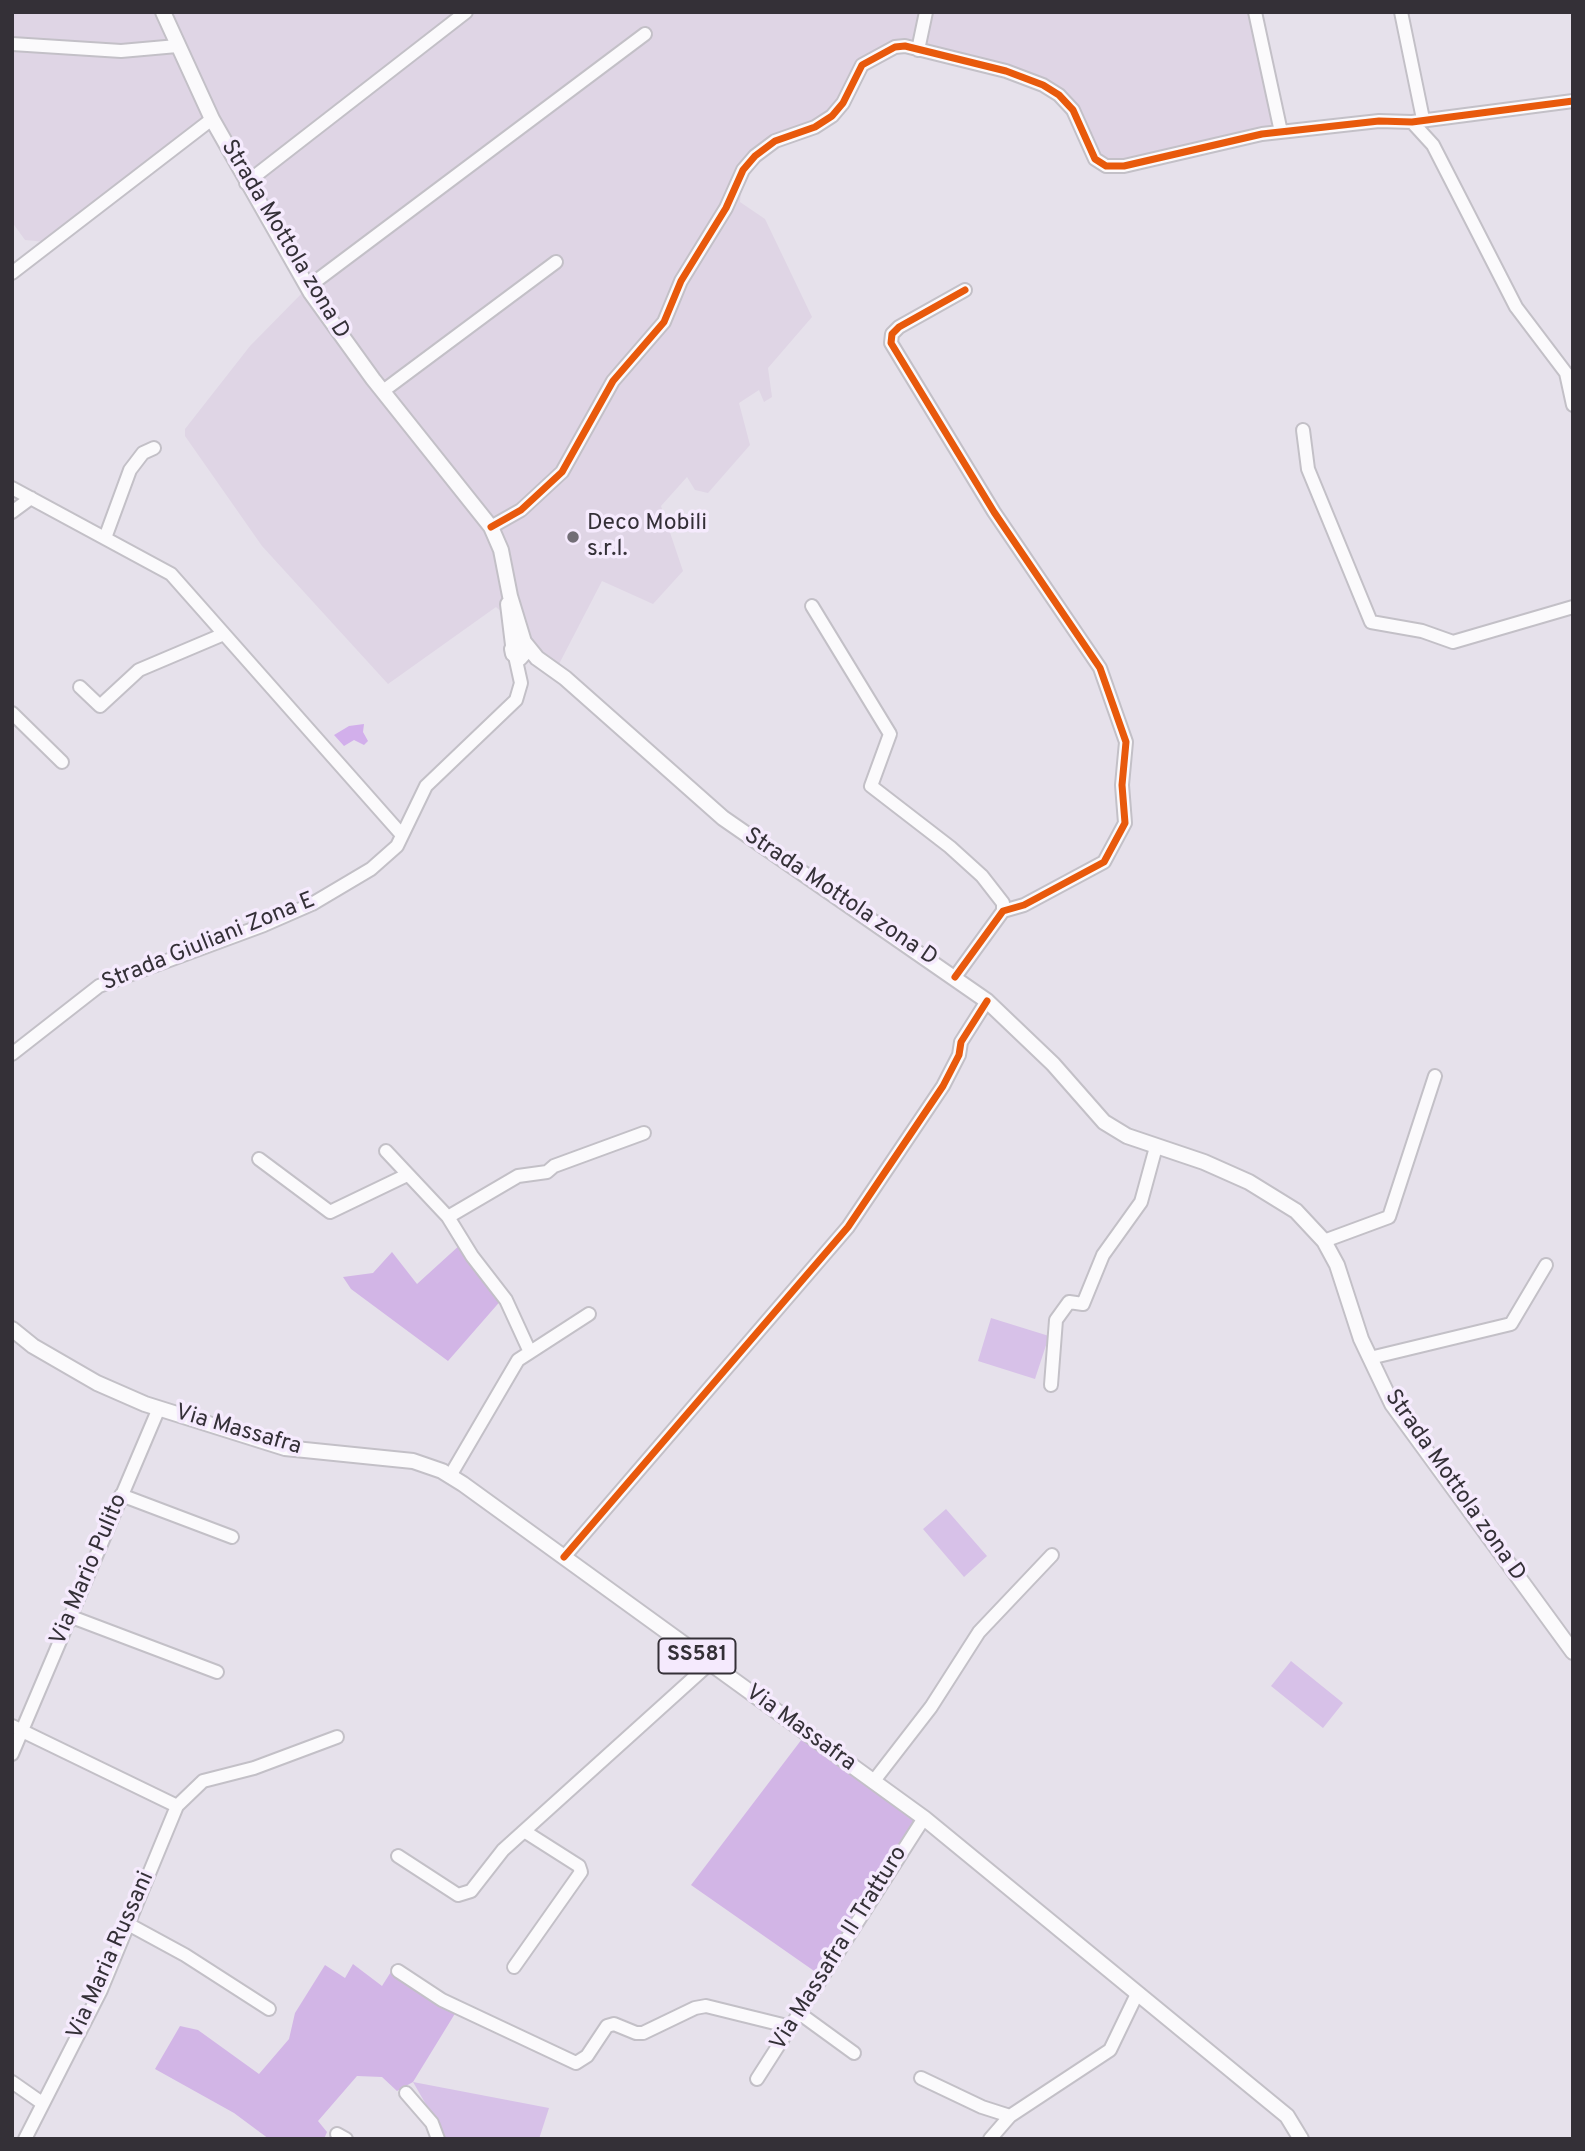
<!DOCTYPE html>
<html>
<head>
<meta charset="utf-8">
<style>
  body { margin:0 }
  #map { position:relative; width:1585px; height:2151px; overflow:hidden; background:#e6e1eb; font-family:Overpass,sans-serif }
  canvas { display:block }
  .frame { position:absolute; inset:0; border:14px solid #343037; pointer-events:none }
</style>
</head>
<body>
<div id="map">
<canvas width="1585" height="2151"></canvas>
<div class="frame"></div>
</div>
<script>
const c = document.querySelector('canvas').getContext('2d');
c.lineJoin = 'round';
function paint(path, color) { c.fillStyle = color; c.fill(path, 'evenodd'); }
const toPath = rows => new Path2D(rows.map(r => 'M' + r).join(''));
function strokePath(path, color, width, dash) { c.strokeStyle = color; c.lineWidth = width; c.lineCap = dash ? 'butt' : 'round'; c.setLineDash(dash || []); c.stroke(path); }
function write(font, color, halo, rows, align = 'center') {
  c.font = font + ' Overpass,sans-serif'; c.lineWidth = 7; c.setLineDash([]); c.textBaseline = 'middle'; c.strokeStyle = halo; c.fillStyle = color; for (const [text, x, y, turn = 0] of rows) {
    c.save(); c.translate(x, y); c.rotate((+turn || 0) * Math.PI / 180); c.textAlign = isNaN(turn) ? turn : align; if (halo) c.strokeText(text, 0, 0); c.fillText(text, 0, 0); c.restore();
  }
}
const built = toPath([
  [12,12,1255,12,1281,132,1106,166,1073,110,1043,85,905,46,862,65,832,116,794,133,743,170,740,202,765,219,812,317,768,368,772,397,764,402,759,390,739,403,750,445,708,493,695,490,687,477,661,506,683,571,653,604,602,581,558,666,537,658,521,630,496,607,388,684,262,546,185,436,185,429,250,346,308,287,212,114,46,242,25,240,12,222]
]);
const green = toPath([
  [991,1318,1049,1336,1035,1379,978,1361],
  [946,1509,987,1556,964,1577,923,1529],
  [1291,1661,1343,1703,1323,1728,1271,1686],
  [413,2082,549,2108,539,2139,442,2139,435,2120]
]);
const forest = toPath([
  [461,1244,503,1298,448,1361,351,1289,343,1277,373,1273,392,1252,417,1284],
  [805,1735,919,1821,817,1973,691,1885],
  [353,1964,382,1986,394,1967,459,2007,413,2082,397,2091,382,2077,357,2076,318,2121,327,2132,324,2139,269,2139,234,2113,155,2069,180,2026,198,2030,259,2074,289,2039,295,2013,325,1965,345,1978]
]);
const water = toPath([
  [364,724,363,732,368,741,364,745,354,740,344,746,334,735,349,726]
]);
const minor = toPath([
  [1255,12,1281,132],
  [1401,12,1423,119],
  [12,44,121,51,177,46],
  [918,50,926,12],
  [1412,122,1433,145,1516,307,1566,373,1573,405],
  [246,183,466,12],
  [12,273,212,119],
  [308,287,645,34],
  [383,391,556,262],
  [1303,430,1308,469,1371,622,1422,631,1453,642,1573,607],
  [12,488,171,574,402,835],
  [12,512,31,498],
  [491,527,521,510,562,472,613,381,664,322,681,281,726,208,743,170,755,156,775,141,815,127,832,116,843,103,862,65,895,47,905,46,1006,71,1043,85,1059,95,1073,110,1095,159,1106,166,1124,166,1262,134,1379,121,1412,122,1573,101],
  [105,538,130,470,143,453,154,448],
  [812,606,890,734,871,786,950,847,982,876,1003,903,1003,911],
  [80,687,100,706,139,670,224,634],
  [12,713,62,762],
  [955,977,1003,911,1024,905,1104,862,1125,823,1122,785,1126,742,1100,668,994,512,891,343,892,334,899,327,965,290],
  [12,1054,99,986,264,925,312,904,371,869,397,846,426,786,516,700,521,683,515,656],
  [386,1151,448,1217,472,1256,506,1300,529,1350],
  [259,1159,330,1212,407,1175],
  [448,1217,518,1176,547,1172,554,1166,644,1133],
  [1324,1241,1389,1217,1435,1076],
  [1370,1358,1511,1324,1546,1265],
  [1051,1385,1056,1320,1069,1302,1083,1304,1103,1255,1141,1202,1156,1147],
  [450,1476,518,1360,589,1314],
  [121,1495,232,1537],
  [564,1557,848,1227,943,1086,959,1055,961,1042,987,1001],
  [69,1616,217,1672],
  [12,1726,177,1806],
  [12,1754,159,1408],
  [873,1782,931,1707,979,1632,1052,1555],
  [398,1856,458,1895,471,1891,503,1850,709,1664],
  [128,1924,185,1955,269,2009],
  [514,1967,581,1872,579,1866,524,1831],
  [398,1971,442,2000,576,2063,587,2056,607,2026,614,2024,636,2033,643,2033,695,2008,706,2006,791,2027],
  [799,2013,854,2053],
  [921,2078,982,2107,1010,2116],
  [757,2079,924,1818],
  [12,2082,42,2103],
  [406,2093,432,2123,438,2139],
  [337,2134,346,2139],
  [25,2139,101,1990,177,1806,203,1781,254,1768,337,1737],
  [990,2139,1010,2116,1110,2050,1137,1994]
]);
const major = toPath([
  [163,12,212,119,311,293,373,379,491,527,501,550,510,596,524,642],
  [508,604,513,645],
  [528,649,520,658,513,654,512,649,516,642,524,642,537,658,565,678,723,818,987,1001,1053,1064,1104,1122,1127,1136,1204,1162,1249,1182,1296,1211,1324,1241,1337,1265,1361,1339,1392,1404,1573,1652],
  [12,1329,33,1346,97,1383,145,1404,285,1448,413,1461,442,1471,463,1484,924,1818,1287,2116,1301,2139]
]);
const cycleway = toPath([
  [491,527,521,510,562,472,613,381,664,322,681,281,726,208,743,170,755,156,775,141,815,127,832,116,843,103,862,65,895,47,905,46,1006,71,1043,85,1059,95,1073,110,1095,159,1106,166,1124,166,1262,134,1379,121,1412,122,1573,101],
  [955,977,1003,911,1024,905,1104,862,1125,823,1122,785,1126,742,1100,668,994,512,891,343,892,334,899,327,965,290],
  [564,1557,848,1227,943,1086,959,1055,961,1042,987,1001]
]);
const markers = [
  [573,537,7,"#726e76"]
];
const shields = [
  [697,1656,77]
];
const shieldNames = [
  ["SS581",697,1656]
];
const streetNames = [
  ["Strada Mottola zona D",284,240,59],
  ["Strada Mottola zona D",840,898,34],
  ["Strada Giuliani Zona E",209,943,-22],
  ["Via Massafra",238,1431,16],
  ["Strada Mottola zona D",1454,1486,55],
  ["Via Mario Pulito",90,1570,-67],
  ["Via Massafra",800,1729,36],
  ["Via Massafra II Tratturo",840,1949,-58],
  ["Via Maria Russani",112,1956,-66]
];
const poiNames = [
  ["Deco Mobili",587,524],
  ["s.r.l.",587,550]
];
paint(built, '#dfd5e5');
paint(green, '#d7c1e8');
paint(forest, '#d2b5e6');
paint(water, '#d2afeb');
strokePath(minor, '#c3c0c7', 16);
strokePath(major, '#c3c0c7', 18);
strokePath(minor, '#fbfafc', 12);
strokePath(major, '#fbfafc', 14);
strokePath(cycleway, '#e8590c', 7);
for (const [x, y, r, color] of markers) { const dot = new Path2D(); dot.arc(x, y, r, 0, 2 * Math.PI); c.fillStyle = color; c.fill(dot); strokePath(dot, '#f5eafd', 2.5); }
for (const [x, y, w] of shields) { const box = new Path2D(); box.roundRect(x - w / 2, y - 17.5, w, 35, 5); c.fillStyle = '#f5eafd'; c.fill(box); strokePath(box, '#343037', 2); }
write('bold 21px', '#343037', null, shieldNames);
write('23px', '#343037', '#f5eafd', streetNames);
write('23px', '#343037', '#f5eafd', poiNames, 'left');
</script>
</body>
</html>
